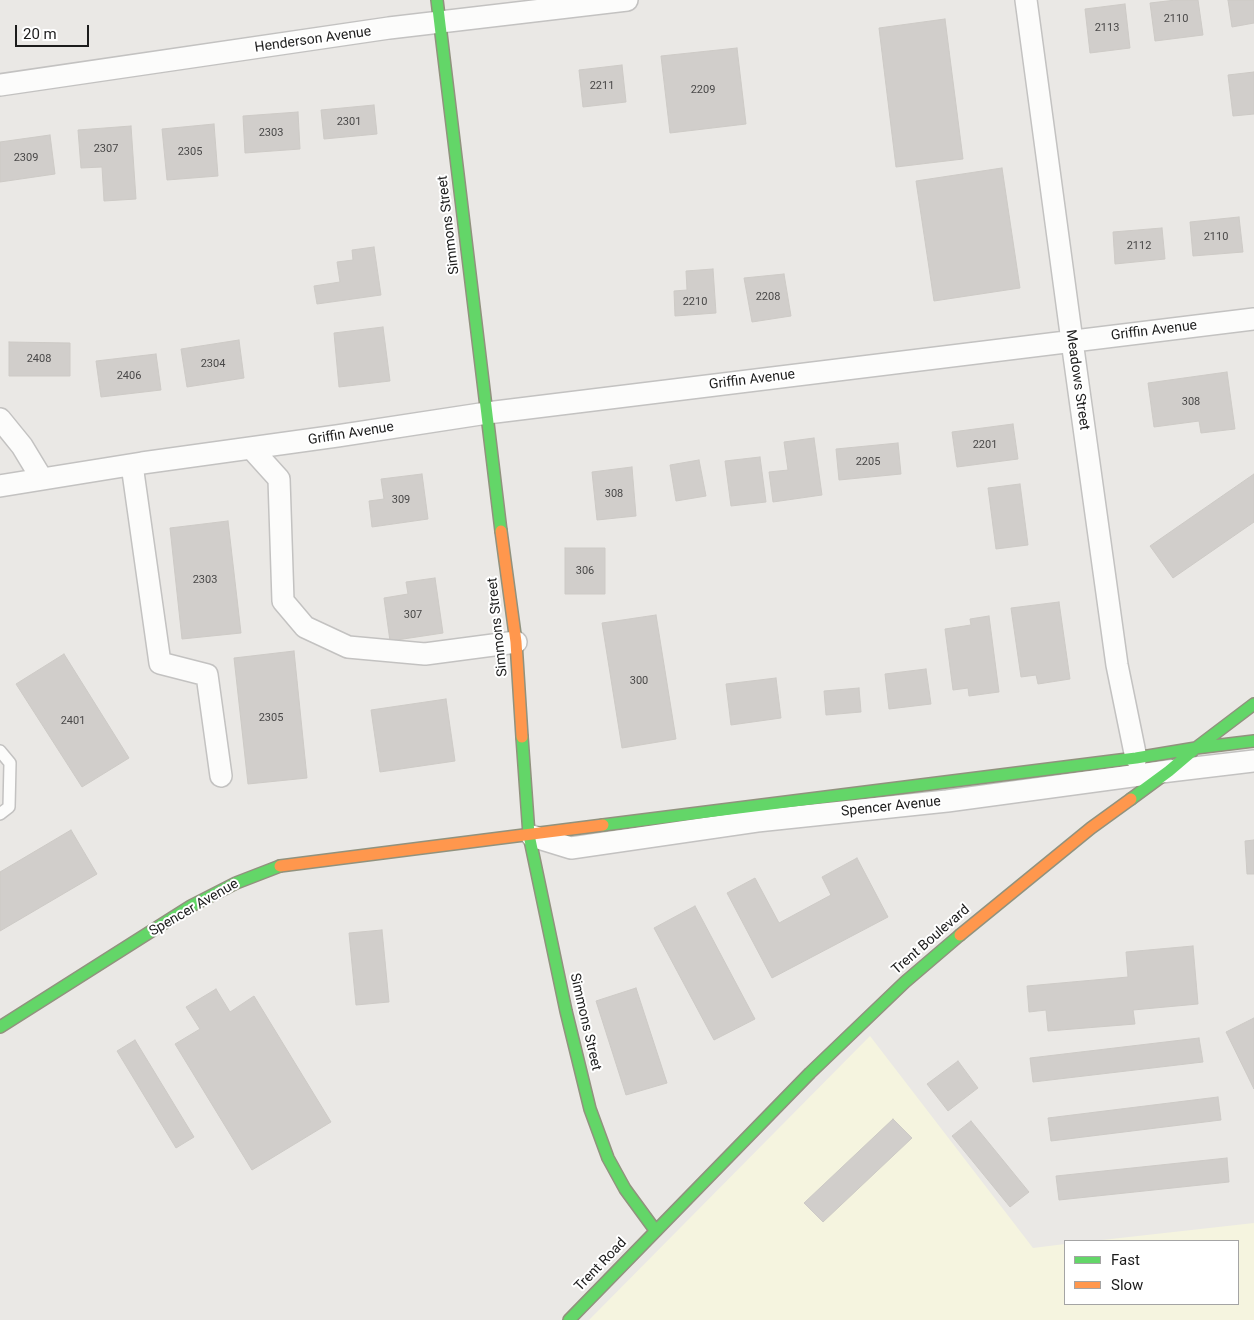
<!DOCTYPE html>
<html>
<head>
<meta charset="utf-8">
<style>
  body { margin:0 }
  #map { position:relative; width:1254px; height:1320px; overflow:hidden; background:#eae8e5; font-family:Roboto,sans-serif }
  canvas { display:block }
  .legend { position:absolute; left:1064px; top:1240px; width:175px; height:65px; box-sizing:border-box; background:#fff; border:1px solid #a4a4a4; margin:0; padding:6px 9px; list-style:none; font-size:15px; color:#1c1c1c }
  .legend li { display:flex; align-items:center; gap:10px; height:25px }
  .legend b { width:25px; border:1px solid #a4a4a4 }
  .scale { position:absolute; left:15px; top:25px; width:74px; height:22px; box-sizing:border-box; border:2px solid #1c1c1c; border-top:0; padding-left:6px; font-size:15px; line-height:18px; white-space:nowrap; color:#1c1c1c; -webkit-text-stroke:4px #fff; paint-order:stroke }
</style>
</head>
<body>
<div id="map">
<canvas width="1254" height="1320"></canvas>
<ul class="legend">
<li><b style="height:6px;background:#63d668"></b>Fast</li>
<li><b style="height:6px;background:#ff974d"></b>Slow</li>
</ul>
<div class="scale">20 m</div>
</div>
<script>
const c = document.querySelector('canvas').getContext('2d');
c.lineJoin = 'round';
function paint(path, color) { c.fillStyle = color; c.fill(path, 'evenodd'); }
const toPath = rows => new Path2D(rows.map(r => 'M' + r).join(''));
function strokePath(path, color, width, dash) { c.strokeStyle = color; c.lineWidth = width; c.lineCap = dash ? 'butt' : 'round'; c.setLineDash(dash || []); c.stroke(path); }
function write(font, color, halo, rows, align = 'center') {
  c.font = font + ' Roboto,sans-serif'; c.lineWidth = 4; c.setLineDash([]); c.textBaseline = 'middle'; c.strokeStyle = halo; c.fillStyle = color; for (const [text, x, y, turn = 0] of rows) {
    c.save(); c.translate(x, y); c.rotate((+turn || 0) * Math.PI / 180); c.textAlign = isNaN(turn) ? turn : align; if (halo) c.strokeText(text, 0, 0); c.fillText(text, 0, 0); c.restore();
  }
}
const education = toPath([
  [870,1036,1033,1248,1065,1244,1065,1304,1238,1304,1238,1241,1093,1241,1254,1223,1254,1320,589,1320]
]);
const building = toPath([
  [1176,0,1198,0,1203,35,1155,41,1150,3,1176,0],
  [1228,0,1254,0,1254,23,1232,27,1228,0],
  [1125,4,1130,48,1090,53,1085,9,1125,4],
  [945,19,963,159,896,167,879,28,945,19],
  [737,48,746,124,670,133,661,56,737,48],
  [622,65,626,102,583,107,579,70,622,65],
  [1254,72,1254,114,1233,116,1228,75,1254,72],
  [374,105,377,134,324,139,321,110,374,105],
  [298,112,300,149,245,153,243,116,298,112],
  [214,124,218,176,167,180,162,129,214,124],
  [131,126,136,199,104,201,102,167,81,168,78,130,131,126],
  [50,135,55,174,0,182,0,142,50,135],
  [1002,168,1020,288,934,301,916,181,1002,168],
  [1239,217,1243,252,1193,256,1190,222,1239,217],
  [1162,228,1165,259,1115,264,1113,232,1162,228],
  [374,247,381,295,317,304,314,286,340,282,337,262,353,260,352,250,374,247],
  [713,269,716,313,675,316,674,291,687,290,686,271,713,269],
  [784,274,791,316,752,322,744,278,784,274],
  [383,327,390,381,339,387,334,333,383,327],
  [239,340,244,378,187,387,181,349,239,340],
  [9,342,70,343,70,376,9,376,9,342],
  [156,354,161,390,101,397,96,361,156,354],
  [1227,372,1235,429,1201,433,1199,421,1154,427,1148,383,1227,372],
  [1013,424,1018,459,957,467,952,432,1013,424],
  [814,438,822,495,773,502,769,472,788,470,784,442,814,438],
  [898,443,901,474,839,480,836,449,898,443],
  [760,457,766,502,731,506,725,461,760,457],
  [699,460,706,496,676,501,670,465,699,460],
  [632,467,636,516,597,520,592,472,632,467],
  [422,474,428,519,372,527,369,501,384,499,381,479,422,474],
  [1254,474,1254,522,1173,578,1150,546,1254,474],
  [1020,484,1028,545,996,549,988,488,1020,484],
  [228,521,241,633,182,639,170,528,228,521],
  [565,548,605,548,605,594,565,594,565,548],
  [435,578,443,633,390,641,384,598,408,594,406,582,435,578],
  [1059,602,1070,679,1038,684,1036,675,1021,677,1011,608,1059,602],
  [656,615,676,739,622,748,602,623,656,615],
  [989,616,999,692,969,696,968,688,953,690,945,629,971,625,970,619,989,616],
  [294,651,307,778,248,784,234,658,294,651],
  [64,654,129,758,82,787,16,684,64,654],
  [926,669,931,704,889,709,885,674,926,669],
  [776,678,781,718,731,725,726,684,776,678],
  [859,688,861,712,826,715,824,691,859,688],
  [446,699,455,761,380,772,371,710,446,699],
  [71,830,97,874,0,931,0,872,71,830],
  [1254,840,1254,874,1247,874,1245,841,1254,840],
  [857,858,888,917,772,978,727,893,755,878,779,923,831,895,822,877,857,858],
  [695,906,755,1019,714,1040,654,928,695,906],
  [382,930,389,1002,356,1005,349,933,382,930],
  [1193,946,1198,1004,1133,1010,1135,1024,1048,1031,1046,1010,1029,1012,1027,986,1128,977,1126,952,1193,946],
  [636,988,667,1083,626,1095,596,1001,636,988],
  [216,989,230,1012,254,996,331,1122,252,1170,175,1044,200,1029,186,1007,216,989],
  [1254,1018,1254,1089,1226,1032,1254,1018],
  [1199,1038,1203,1062,1033,1082,1030,1058,1199,1038],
  [135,1040,194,1137,176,1148,117,1051,135,1040],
  [958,1061,978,1088,948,1111,927,1084,958,1061],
  [1218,1097,1221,1120,1051,1141,1048,1118,1218,1097],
  [893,1119,912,1138,823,1222,804,1203,893,1119],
  [971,1121,1029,1192,1010,1207,952,1136,971,1121],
  [1227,1158,1229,1182,1059,1200,1056,1176,1227,1158]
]);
const lane = toPath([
  [0,751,10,763,9,807,0,814]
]);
const street = toPath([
  [1026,0,1072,341,1117,665,1136,758],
  [0,85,389,28,627,0],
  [0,419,22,446,42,479],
  [251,448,279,479,283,601,305,627,348,647,425,654,516,642],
  [132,465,160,663,207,675,221,776],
  [0,486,142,463,337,436,487,413,1254,319],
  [532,836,571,848,757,821,947,801,1169,771,1254,761]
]);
const fast = toPath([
  [437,0,501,531],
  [522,737,529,835,566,1011,590,1109,608,1158,625,1189,655,1230],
  [1131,799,1169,771,1196,748,1254,704],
  [603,825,1136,758,1196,748,1254,741],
  [0,1027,191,906,236,883,280,866],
  [569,1320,810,1073,905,982,960,935]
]);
const slow = toPath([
  [501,531,516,642,522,737],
  [280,866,603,825],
  [960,935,1091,828,1131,799]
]);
const numberNames = [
  ["2110",1176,19],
  ["2113",1107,28],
  ["2211",602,86],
  ["2209",703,90],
  ["2301",349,122],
  ["2303",271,133],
  ["2307",106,149],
  ["2305",190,152],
  ["2309",26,158],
  ["2110",1216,237],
  ["2112",1139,246],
  ["2208",768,297],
  ["2210",695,302],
  ["2408",39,359],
  ["2304",213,364],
  ["2406",129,376],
  ["308",1191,402],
  ["2201",985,445],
  ["2205",868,462],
  ["308",614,494],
  ["309",401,500],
  ["306",585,571],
  ["2303",205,580],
  ["307",413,615],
  ["300",639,681],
  ["2305",271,718],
  ["2401",73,721]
];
const streetNames = [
  ["Henderson Avenue",313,40,-8],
  ["Simmons Street",449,225,-97],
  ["Griffin Avenue",1154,331,-7],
  ["Griffin Avenue",752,380,-7],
  ["Meadows Street",1077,380,82],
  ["Griffin Avenue",351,434,-9],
  ["Simmons Street",498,627,-96],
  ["Spencer Avenue",891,807,-6],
  ["Spencer Avenue",194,908,-30],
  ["Trent Boulevard",931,940,-41],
  ["Simmons Street",585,1022,77],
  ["Trent Road",601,1265,-46]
];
paint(education, '#f5f4df');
paint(building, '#d1cecb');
strokePath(building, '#cdcac6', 1);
strokePath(lane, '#c3c2c1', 14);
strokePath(street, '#c3c2c1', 24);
strokePath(fast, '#91927e', 14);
strokePath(slow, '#91927e', 14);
strokePath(lane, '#fcfcfb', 11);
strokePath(street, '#fcfcfb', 21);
strokePath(fast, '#63d668', 11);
strokePath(slow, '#ff974d', 11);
write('11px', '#494848', null, numberNames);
write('14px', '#1c1c1c', '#fff', streetNames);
</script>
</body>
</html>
